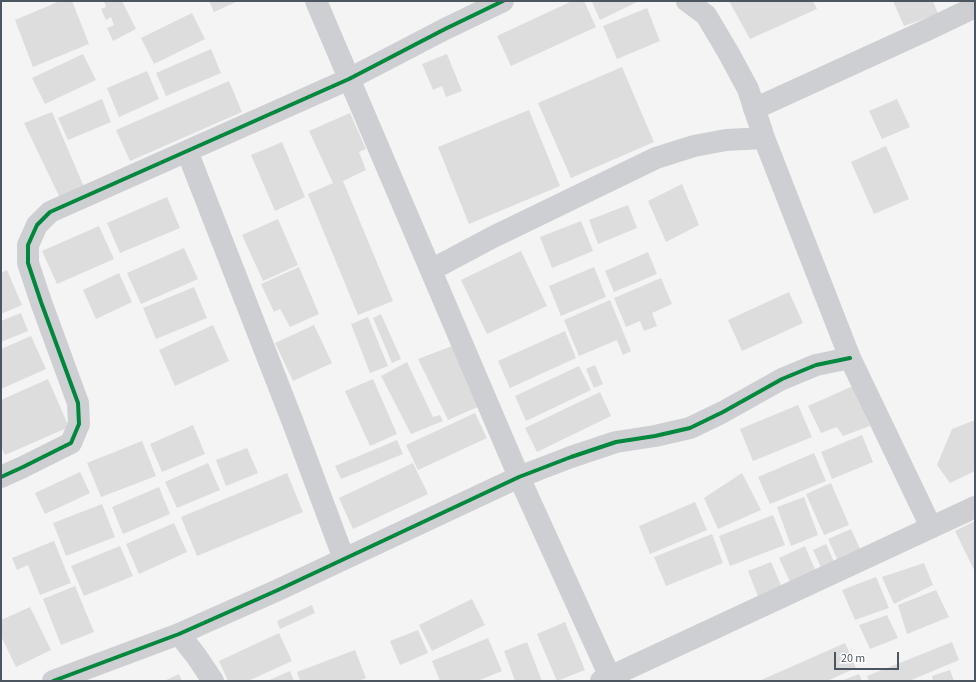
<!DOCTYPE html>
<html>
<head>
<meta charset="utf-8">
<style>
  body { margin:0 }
  #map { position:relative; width:976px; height:682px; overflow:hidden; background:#f4f4f4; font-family:"Source Sans 3",sans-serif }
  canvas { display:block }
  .frame { position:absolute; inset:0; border:2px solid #4b5660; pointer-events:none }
  .scale { position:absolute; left:834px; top:652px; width:65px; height:18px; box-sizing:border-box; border:2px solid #4b5660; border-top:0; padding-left:5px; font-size:12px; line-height:14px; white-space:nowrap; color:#4b5660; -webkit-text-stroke:3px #fff; paint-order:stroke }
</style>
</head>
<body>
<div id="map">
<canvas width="976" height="682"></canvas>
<div class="frame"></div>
<div class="scale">20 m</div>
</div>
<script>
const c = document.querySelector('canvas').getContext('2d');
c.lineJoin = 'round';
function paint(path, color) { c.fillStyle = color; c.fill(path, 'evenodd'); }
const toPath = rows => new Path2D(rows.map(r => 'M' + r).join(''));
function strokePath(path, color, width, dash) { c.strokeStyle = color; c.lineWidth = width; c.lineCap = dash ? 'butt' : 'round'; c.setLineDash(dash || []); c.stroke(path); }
const building = toPath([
  [60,1,72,1,89,44,33,67,15,20],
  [104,1,122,1,136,29,113,41,107,28,114,25,111,17,106,20,101,9,106,7],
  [209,1,238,1,214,12],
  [572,1,584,1,596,27,511,66,497,36],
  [595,1,639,1,600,20,592,2],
  [729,1,813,1,817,9,750,39],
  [893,1,933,1,938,14,904,26],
  [647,8,660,41,617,59,603,26],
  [192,13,205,39,154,64,141,38],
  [211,49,221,73,166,96,156,73],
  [83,54,96,80,45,104,32,78],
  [447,54,462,91,446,97,442,86,433,90,422,64],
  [622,67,654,142,571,178,538,103],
  [147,71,159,99,119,117,107,88],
  [229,81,242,112,130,161,116,130],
  [102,99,111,122,68,140,58,118],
  [897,99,910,127,882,139,869,111],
  [529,110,560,186,469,224,438,147],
  [52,112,84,187,60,198,24,123],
  [350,113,366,149,359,152,366,170,343,181,393,301,358,315,308,194,333,183,309,131],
  [282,142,305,197,275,211,251,155],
  [886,146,909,199,874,214,851,162],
  [682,184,699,225,666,242,648,201],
  [167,197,180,228,120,253,107,223],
  [628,205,637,228,598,244,589,220],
  [278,219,298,265,263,281,242,235],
  [581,221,593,251,552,268,540,237],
  [99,226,114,259,57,284,42,251],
  [184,248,198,279,141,304,127,273],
  [521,251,547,306,487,334,461,280],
  [648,252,657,274,614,292,605,271],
  [299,267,319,314,290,327,280,309,274,312,261,284],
  [594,267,606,297,561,316,549,286],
  [7,270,22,305,1,314,1,273],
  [119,273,132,302,96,319,83,290],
  [661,278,672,304,652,313,657,326,644,331,640,321,626,327,614,298],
  [194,287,207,318,156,339,143,308],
  [789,292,803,323,742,351,728,320],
  [610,300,631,351,623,355,617,340,579,356,564,320],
  [21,313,28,331,1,342,1,321],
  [381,314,401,359,392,363,373,318],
  [368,317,388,366,370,373,351,324],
  [213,325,229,361,175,386,159,350],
  [314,325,332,363,293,381,275,343],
  [565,331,576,358,510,388,498,361],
  [31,336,46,369,1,389,1,349],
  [452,346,480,406,448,420,418,359],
  [407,362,433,417,440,415,443,421,411,434,381,376],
  [595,365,603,384,594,388,586,369],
  [579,366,591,390,526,421,515,396],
  [48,379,69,427,5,455,1,447,1,400],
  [373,379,397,434,370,446,345,391],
  [853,386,870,426,843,436,837,427,821,433,808,406],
  [600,392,611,416,537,452,525,428],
  [798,405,812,437,753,461,740,429],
  [475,413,487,438,418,470,406,445],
  [975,420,975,471,950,483,937,465,952,429],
  [193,425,205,454,162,472,150,444],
  [862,435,873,462,832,479,821,452],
  [397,440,403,454,341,479,335,466],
  [142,441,156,476,101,497,87,463],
  [247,448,258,473,226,486,216,460],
  [814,453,826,481,770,504,758,477],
  [208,463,220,490,177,508,165,482],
  [413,463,428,494,353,529,339,498],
  [80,472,90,493,45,514,35,493],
  [287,473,303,512,197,556,181,517],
  [742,473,761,510,718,529,704,498],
  [831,483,849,525,824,535,806,494],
  [159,487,170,514,123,534,112,507],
  [804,497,818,535,791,546,777,507],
  [695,502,707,530,650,554,639,526],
  [102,504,115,537,66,556,53,523],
  [773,515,785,545,730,566,719,536],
  [975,521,975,572,955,531],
  [174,523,187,552,139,574,126,544],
  [851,529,862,553,839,563,828,539],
  [712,534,723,563,666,586,654,557],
  [54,541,71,583,40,595,28,565,17,570,12,558],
  [826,544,836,566,823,572,813,550],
  [120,546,133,576,84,596,71,566],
  [805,546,817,574,792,586,779,558],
  [771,562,783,590,759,599,748,571],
  [924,563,933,585,894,604,882,577],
  [876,577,889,608,855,620,842,590],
  [75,586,94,632,61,645,43,599],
  [936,590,949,617,907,634,898,605],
  [472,599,485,625,432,651,419,625],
  [312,605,315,613,280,629,277,621],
  [30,607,51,650,16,667,1,636,1,620],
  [887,615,898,638,870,649,859,625],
  [565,622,585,670,557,681,537,634],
  [418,630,428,653,400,665,390,641],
  [279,633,292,661,248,681,228,681,219,661],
  [488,638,502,671,477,681,440,681,432,661],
  [527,642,542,681,515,681,504,651],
  [952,642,959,660,909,681,869,681,867,676],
  [845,643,856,668,827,681,759,681],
  [355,650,366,678,358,681,300,681,297,672],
  [950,670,954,681,933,681,932,676],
  [290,671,294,681,267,681],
  [179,674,182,681,164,681],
  [859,674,862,681,841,681]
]);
const minor = toPath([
  [316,1,519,477,610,677],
  [687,1,706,15,728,52,748,89,764,138,850,358,931,527],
  [754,109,927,30,975,7],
  [187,151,292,420,344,559],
  [431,270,493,237,656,158,694,146,726,140,764,138],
  [1,477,23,467,71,443,79,424,78,403,41,302,28,263,28,245,37,225,50,212,349,79,445,29,503,1],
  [179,634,197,657,213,681],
  [53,681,179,634,278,590,519,477,571,457,616,442,655,436,690,428,723,412,782,379,816,365,850,358],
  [601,681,975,507]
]);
const cycleway = toPath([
  [1,477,23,467,71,443,79,424,78,403,41,302,28,263,28,245,37,225,50,212,349,79,445,29,503,1],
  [53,681,179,634,278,590,519,477,571,457,616,442,655,436,690,428,723,412,782,379,816,365,850,358]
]);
paint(building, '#ddddde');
strokePath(minor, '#cdcfd2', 22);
strokePath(cycleway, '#00873e', 4);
</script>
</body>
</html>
